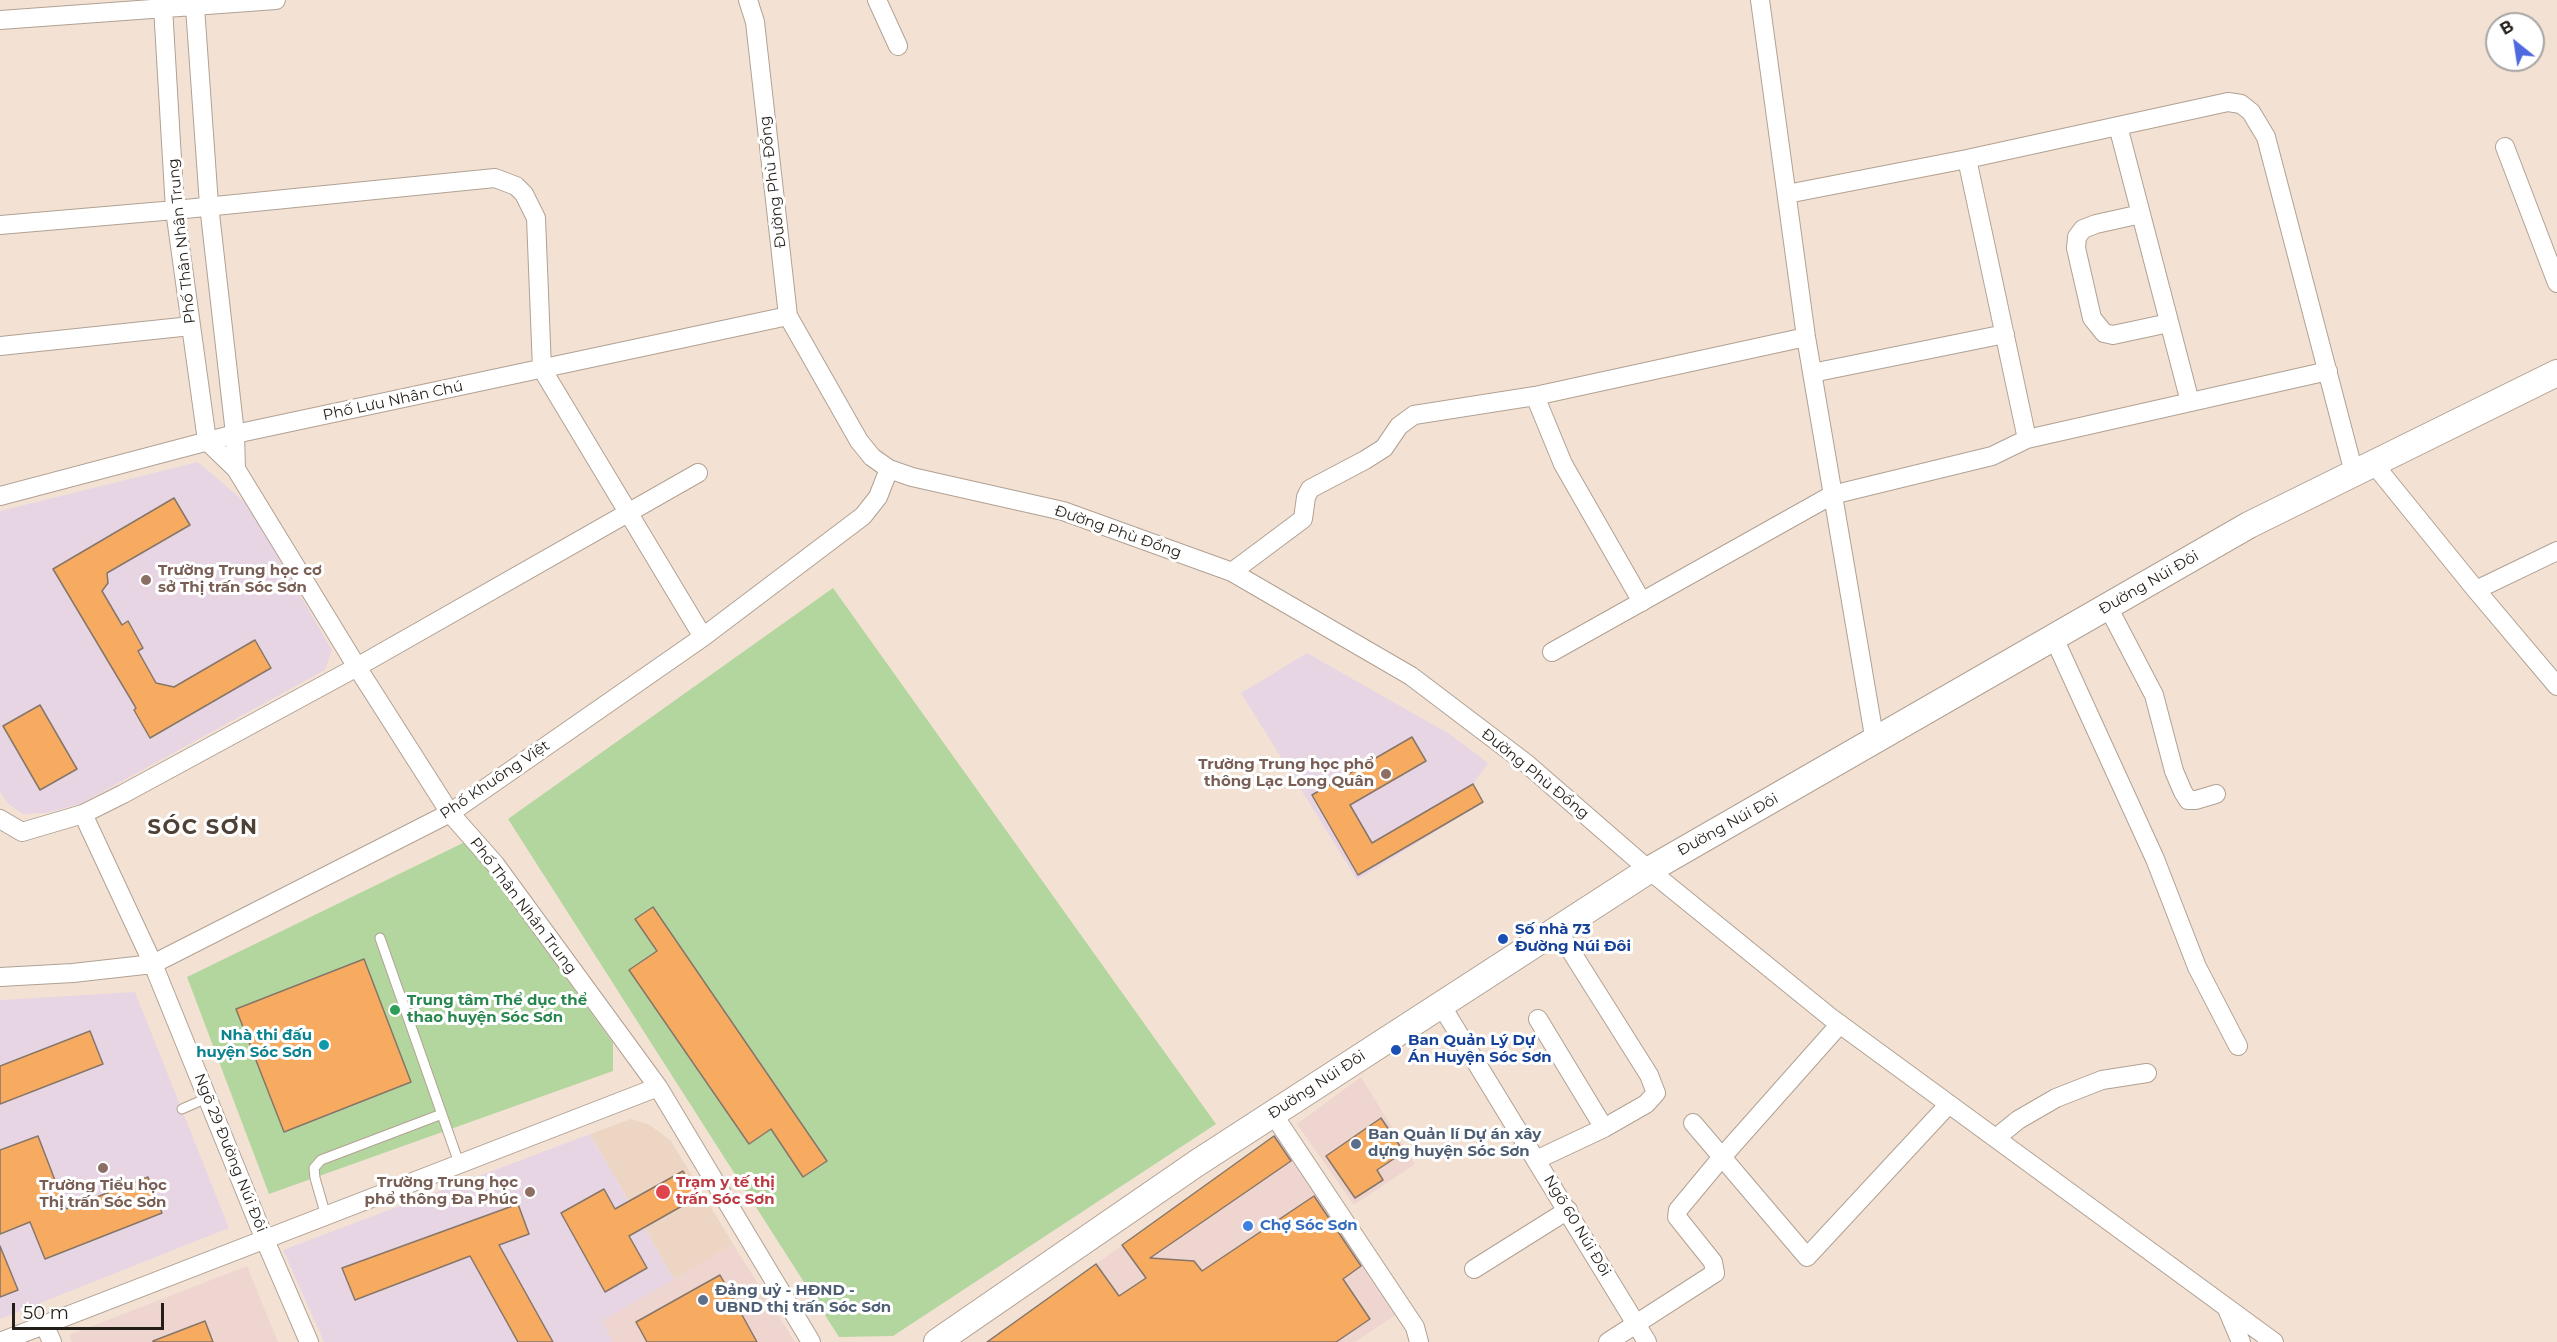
<!DOCTYPE html>
<html>
<head>
<meta charset="utf-8">
<style>
  body { margin:0 }
  #map { position:relative; width:2557px; height:1342px; overflow:hidden; background:#f3e2d3; font-family:Montserrat,sans-serif }
  canvas { display:block }
  .north { position:absolute; left:2485px; top:12px; width:60px; height:60px; box-sizing:border-box; background:#fff; border:2px solid #a7a5a3; border-radius:50%; rotate:330deg; font-size:16px; font-weight:700; line-height:24px; text-align:center; color:#241e19 }
  .north::after { content:''; display:block; margin:auto; width:21px; height:27px; background:#4f69de; clip-path:polygon(50% 0,100% 100%,50% 72%,0 100%) }
  .scale { position:absolute; left:12px; top:1303px; width:152px; height:27px; box-sizing:border-box; border:3px solid #241e19; border-top:0; padding-left:8px; font-size:18px; line-height:21px; white-space:nowrap; color:#241e19; -webkit-text-stroke:4px #fff; paint-order:stroke }
</style>
</head>
<body>
<div id="map">
<canvas width="2557" height="1342"></canvas>
<div class="north">B</div>
<div class="scale">50 m</div>
</div>
<script>
const c = document.querySelector('canvas').getContext('2d');
c.lineJoin = 'round';
function paint(path, color) { c.fillStyle = color; c.fill(path, 'evenodd'); }
const toPath = rows => new Path2D(rows.map(r => 'M' + r).join(''));
function strokePath(path, color, width, dash) { c.strokeStyle = color; c.lineWidth = width; c.lineCap = dash ? 'butt' : 'round'; c.setLineDash(dash || []); c.stroke(path); }
function write(font, color, halo, rows, align = 'center') {
  c.font = font + ' Montserrat,sans-serif'; c.lineWidth = 6; c.setLineDash([]); c.textBaseline = 'middle'; c.strokeStyle = halo; c.fillStyle = color; for (const [text, x, y, turn = 0] of rows) {
    c.save(); c.translate(x, y); c.rotate((+turn || 0) * Math.PI / 180); c.textAlign = isNaN(turn) ? turn : align; if (halo) c.strokeText(text, 0, 0); c.fillText(text, 0, 0); c.restore();
  }
}
const commercial = toPath([
  [1361,1077,1415,1164,1354,1205,1297,1124],
  [1283,1130,1403,1310,1355,1342,987,1342],
  [733,1244,795,1342,613,1342,601,1321],
  [247,1266,278,1342,72,1342,69,1335]
]);
const built = toPath([
  [631,1119,650,1125,671,1141,733,1244,674,1279,590,1134]
]);
const education = toPath([
  [198,462,247,504,332,650,325,670,80,804,46,813,23,814,8,804,0,792,0,511],
  [1307,653,1451,735,1488,763,1473,784,1483,802,1357,880,1241,693],
  [135,992,229,1228,0,1319,0,1000],
  [590,1134,674,1279,602,1321,613,1342,324,1342,283,1250]
]);
const green = toPath([
  [833,588,1216,1124,893,1336,839,1337,508,819],
  [467,841,613,1043,613,1071,269,1194,187,977]
]);
const building = toPath([
  [174,498,190,525,107,573,108,583,102,591,122,625,128,621,143,648,138,651,156,683,174,687,255,640,271,668,150,738,134,710,136,708,53,569,174,498],
  [40,705,77,769,40,790,3,726,40,705],
  [1412,737,1426,761,1350,805,1372,843,1473,784,1483,802,1358,875,1312,795,1412,737],
  [653,907,827,1161,803,1177,771,1129,749,1144,629,970,657,951,635,919,653,907],
  [364,959,411,1082,284,1132,236,1009,364,959],
  [90,1031,103,1064,0,1104,0,1066,90,1031],
  [1381,1118,1404,1152,1377,1170,1383,1180,1355,1198,1326,1156,1381,1118],
  [38,1136,66,1209,148,1177,162,1213,45,1259,30,1222,0,1234,0,1150,38,1136],
  [1274,1136,1291,1161,1150,1258,1194,1261,1202,1271,1314,1196,1361,1266,1343,1279,1370,1319,1336,1342,987,1342,1096,1264,1119,1296,1146,1278,1122,1245,1274,1136],
  [683,1171,698,1197,629,1236,647,1268,605,1292,561,1213,604,1189,615,1209,683,1171],
  [518,1204,529,1234,499,1245,553,1342,518,1342,470,1256,355,1300,342,1268,518,1204],
  [0,1246,18,1290,0,1297,0,1246],
  [720,1275,757,1342,647,1342,636,1322,720,1275],
  [205,1321,213,1342,153,1342,153,1341,205,1321]
]);
const lane = toPath([
  [380,938,459,1163],
  [182,1109,207,1098],
  [326,1216,315,1178,314,1168,321,1160,442,1114]
]);
const street = toPath([
  [166,0,163,7,175,210,207,441,236,469,357,667,450,813,495,864,658,1087,811,1342],
  [191,0,195,7,209,205,235,434,236,469],
  [748,0,755,22,788,316,859,441,872,457,889,469,912,477,1063,511,1232,572,1411,676,1527,764,1649,870,1830,1017,2274,1342],
  [877,0,898,46],
  [1760,0,1806,337,1875,742],
  [0,20,276,0],
  [2118,126,2190,402],
  [2505,147,2557,283],
  [1967,159,2027,439],
  [1787,194,1967,159,2228,102,2241,104,2251,112,2266,137,2354,473],
  [2141,214,2096,224,2083,229,2077,237,2076,248,2092,318,2104,333,2113,335,2169,323],
  [0,225,175,210,495,178,516,186,524,194,536,218,542,369,703,637],
  [0,346,191,326],
  [1812,373,2005,334],
  [1535,396,1563,464,1642,602],
  [2373,463,2476,590,2557,686],
  [0,496,235,434,788,316],
  [1232,572,1303,519,1306,497,1310,489,1365,460,1384,448,1399,426,1414,415,1535,396,1806,337],
  [2476,590,2557,551],
  [2108,607,2154,695,2174,771,2183,792,2188,800,2196,800,2216,794],
  [2054,638,2155,859,2197,967,2238,1046],
  [1552,652,1832,495,1992,456,2027,439,2328,371],
  [83,814,153,964,265,1240,309,1342],
  [0,819,22,832,83,814,123,794,357,667,698,473],
  [0,977,73,973,153,964,450,813,703,637,863,516,878,497,889,469],
  [1441,1005,1647,1342],
  [1538,1019,1604,1128],
  [1273,1114,1415,1327,1419,1342],
  [1693,1123,1807,1257,1949,1104],
  [1996,1138,2018,1120,2056,1098,2102,1080,2147,1073],
  [1536,1160,1604,1128,1646,1104,1656,1093,1649,1075,1557,929],
  [1474,1269,1568,1210],
  [2227,1309,2241,1342],
  [44,1324,52,1342],
  [0,1342,658,1087],
  [1608,1342,1715,1273,1713,1262,1677,1217,1678,1210,1722,1157,1840,1024]
]);
const secondary = toPath([
  [937,1342,1197,1163,1649,870,2249,525,2557,373]
]);
const markers = [
  [146,580,6,"#8d6e63"],
  [1386,774,6,"#8d6e63"],
  [1503,939,6,"#1a4fb4"],
  [395,1010,6,"#2e9e5b"],
  [324,1045,6,"#0f9aa8"],
  [1396,1050,6,"#1a4fb4"],
  [1356,1144,6,"#5c6f8a"],
  [103,1168,6,"#8d6e63"],
  [530,1192,6,"#8d6e63"],
  [663,1192,8,"#e0444e"],
  [1248,1226,6,"#3f7fe0"],
  [703,1300,6,"#5c6f8a"]
];
const streetNames = [
  ["Đường Phù Đổng",773,182,-97],
  ["Phố Thân Nhân Trung",182,241,-96],
  ["Phố Lưu Nhân Chú",393,401,-12],
  ["Đường Phù Đổng",1118,532,19],
  ["Đường Núi Đôi",2149,583,-30],
  ["Đường Phù Đổng",1535,774,39],
  ["Phố Khuông Việt",495,780,-34],
  ["Đường Núi Đôi",1728,825,-29],
  ["Phố Thân Nhân Trung",523,906,53],
  ["Đường Núi Đôi",1317,1085,-33],
  ["Ngõ 29 Đường Núi Đôi",230,1153,68],
  ["Ngõ 60 Núi Đôi",1577,1226,59]
];
const educationNames = [
  ["Trường Trung học cơ",158,571,"left"],
  ["sở Thị trấn Sóc Sơn",158,588,"left"],
  ["Trường Trung học phổ",1374,765],
  ["thông Lạc Long Quân",1374,782],
  ["Trường Trung học",518,1183],
  ["phổ thông Đa Phúc",518,1200],
  ["Trường Tiểu học",103,1186,"center"],
  ["Thị trấn Sóc Sơn",103,1203,"center"]
];
const transitNames = [
  ["Số nhà 73",1515,930],
  ["Đường Núi Đôi",1515,947],
  ["Ban Quản Lý Dự",1408,1041],
  ["Án Huyện Sóc Sơn",1408,1058]
];
const leisureNames = [
  ["Trung tâm Thể dục thể",407,1001],
  ["thao huyện Sóc Sơn",407,1018]
];
const cultureNames = [
  ["Nhà thi đấu",312,1036],
  ["huyện Sóc Sơn",312,1053]
];
const serviceNames = [
  ["Ban Quản lí Dự án xây",1368,1135],
  ["dựng huyện Sóc Sơn",1368,1152],
  ["Đảng uỷ - HĐND -",715,1291],
  ["UBND thị trấn Sóc Sơn",715,1308]
];
const healthNames = [
  ["Trạm y tế thị",676,1183],
  ["trấn Sóc Sơn",676,1200]
];
const shopNames = [
  ["Chợ Sóc Sơn",1260,1226]
];
const districtNames = [
  ["SÓC SƠN",203,828]
];
paint(commercial, '#efd5cf');
paint(built, '#ecd5c2');
paint(education, '#e8d5e4');
paint(green, '#b3d69f');
paint(building, '#f7ab61');
strokePath(building, '#857669', 1.5);
strokePath(lane, '#b1a193', 11);
strokePath(street, '#b1a193', 20);
strokePath(secondary, '#b1a193', 28);
strokePath(lane, '#fff', 9);
strokePath(street, '#fff', 18);
strokePath(secondary, '#fff', 26);
for (const [x, y, r, color] of markers) { const dot = new Path2D(); dot.arc(x, y, r, 0, 2 * Math.PI); c.fillStyle = color; c.fill(dot); strokePath(dot, '#fff', 2); }
write('15px', '#241e19', '#fff', streetNames);
write('bold 15px', '#785e54', '#fff', educationNames, 'right');
write('bold 15px', '#164399', '#fff', transitNames, 'left');
write('bold 15px', '#27864d', '#fff', leisureNames, 'left');
write('bold 15px', '#0d838f', '#fff', cultureNames, 'right');
write('bold 15px', '#4e5e75', '#fff', serviceNames, 'left');
write('bold 15px', '#be3a42', '#fff', healthNames, 'left');
write('bold 15px', '#366cbe', '#fff', shopNames, 'left');
c.letterSpacing = '1.5px';
write('bold 21px', '#4f4136', '#fff', districtNames);
c.letterSpacing = '0px';
</script>
</body>
</html>
